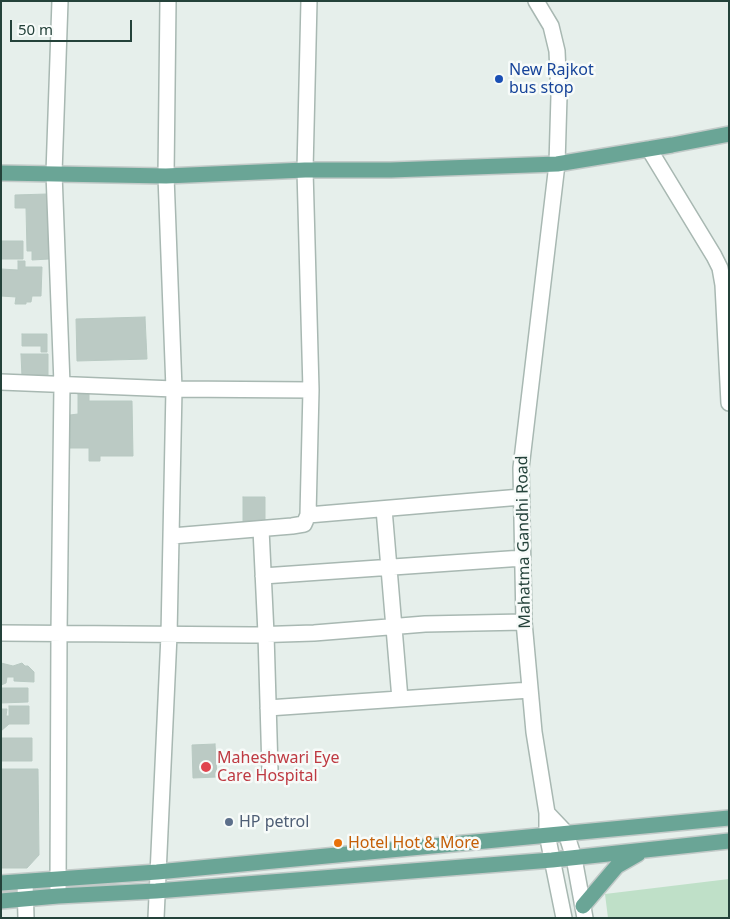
<!DOCTYPE html>
<html>
<head>
<meta charset="utf-8">
<style>
  body { margin:0 }
  #map { position:relative; width:730px; height:919px; overflow:hidden; background:#e6efeb; font-family:"Noto Sans",sans-serif }
  canvas { display:block }
  .frame { position:absolute; inset:0; border:2px solid #24423a; pointer-events:none }
  .scale { position:absolute; left:10px; top:20px; width:122px; height:22px; box-sizing:border-box; border:2px solid #24423a; border-top:0; padding-left:6px; font-size:15px; line-height:18px; white-space:nowrap; color:#24423a; -webkit-text-stroke:4px #f7fbf9; paint-order:stroke }
</style>
</head>
<body>
<div id="map">
<canvas width="730" height="919"></canvas>
<div class="frame"></div>
<div class="scale">50 m</div>
</div>
<script>
const c = document.querySelector('canvas').getContext('2d');
c.lineJoin = 'round';
function paint(path, color) { c.fillStyle = color; c.fill(path, 'evenodd'); }
const toPath = rows => new Path2D(rows.map(r => 'M' + r).join(''));
function strokePath(path, color, width, dash) { c.strokeStyle = color; c.lineWidth = width; c.lineCap = dash ? 'butt' : 'round'; c.setLineDash(dash || []); c.stroke(path); }
function write(font, color, halo, rows, align = 'center') {
  c.font = font + ' "Noto Sans",sans-serif'; c.lineWidth = 5; c.setLineDash([]); c.textBaseline = 'middle'; c.strokeStyle = halo; c.fillStyle = color; for (const [text, x, y, turn = 0] of rows) {
    c.save(); c.translate(x, y); c.rotate((+turn || 0) * Math.PI / 180); c.textAlign = isNaN(turn) ? turn : align; if (halo) c.strokeText(text, 0, 0); c.fillText(text, 0, 0); c.restore();
  }
}
const green = toPath([
  [729,879,729,918,608,918,605,894]
]);
const building = toPath([
  [47,194,49,259,32,260,32,251,27,251,26,208,15,208,15,195,47,194],
  [1,241,23,241,23,259,1,259,1,241],
  [18,261,25,261,25,267,42,267,41,296,32,296,31,302,26,302,26,304,15,304,16,297,1,296,1,269,18,270,18,261],
  [145,317,147,359,77,361,76,319,145,317],
  [22,334,47,334,47,352,41,352,41,346,22,346,22,334],
  [21,354,48,354,48,377,22,377,21,354],
  [78,394,89,394,89,401,132,401,133,456,100,456,100,461,89,461,89,448,70,448,70,415,78,414,78,394],
  [243,497,265,497,265,521,243,521,243,497],
  [1,663,13,666,22,663,25,666,28,666,34,672,34,682,14,681,14,677,7,677,6,683,1,685,1,663],
  [1,688,28,688,28,702,1,703,1,688],
  [9,706,29,706,29,724,9,724,1,731,1,709,7,709,6,716,9,716,9,706],
  [1,738,32,738,32,761,1,761,1,738],
  [215,744,217,777,193,778,192,745,215,744],
  [1,769,38,769,39,855,27,868,1,868,1,769]
]);
const minor = toPath([
  [536,1,551,26,557,51,559,96,557,164,521,468,524,622,534,732,547,813,547,834,564,918],
  [649,149,714,256,720,268,723,285,729,403],
  [1,382,174,389,311,390],
  [384,509,400,699],
  [308,515,521,497],
  [261,529,266,634,270,770],
  [172,536,292,526,304,524,308,515,311,390,305,170,309,1],
  [263,576,523,558],
  [1,633,251,635,314,633,425,624,524,622],
  [268,708,530,690],
  [547,813,566,833,574,858,585,918],
  [25,882,26,918],
  [58,892,59,633,62,384,54,173,60,1],
  [156,918,169,635,174,389,166,176,168,1]
]);
const major = toPath([
  [1,173,166,176,305,170,391,170,557,164,672,145,729,134],
  [1,883,157,872,729,818],
  [1,901,58,896,156,891,552,860,729,841],
  [583,906,617,866,638,854]
]);
const markers = [
  [499,79,5,"#1a4fb4"],
  [206,767,6,"#e0444e"],
  [229,822,5,"#5c6f8a"],
  [338,843,5,"#e8710a"]
];
const transitNames = [
  ["New Rajkot",509,70],
  ["bus stop",509,88]
];
const streetNames = [
  ["Mahatma Gandhi Road",524,542,-91]
];
const healthNames = [
  ["Maheshwari Eye",217,758],
  ["Care Hospital",217,776]
];
const serviceNames = [
  ["HP petrol",239,822]
];
const foodNames = [
  ["Hotel Hot & More",348,843]
];
paint(green, '#bfe0c8');
paint(building, '#bbcac4');
strokePath(building, '#b8c9c2', 1);
strokePath(minor, '#a8b8b2', 18);
strokePath(major, '#c2cac8', 18);
strokePath(minor, '#fff', 15);
strokePath(major, '#6aa596', 15);
for (const [x, y, r, color] of markers) { const dot = new Path2D(); dot.arc(x, y, r, 0, 2 * Math.PI); c.fillStyle = color; c.fill(dot); strokePath(dot, '#f7fbf9', 2); }
write('16px', '#164399', '#f7fbf9', transitNames, 'left');
write('16px', '#24423a', '#f7fbf9', streetNames);
write('16px', '#be3a42', '#f7fbf9', healthNames, 'left');
write('16px', '#4e5e75', '#f7fbf9', serviceNames, 'left');
write('16px', '#c56008', '#f7fbf9', foodNames, 'left');
</script>
</body>
</html>
